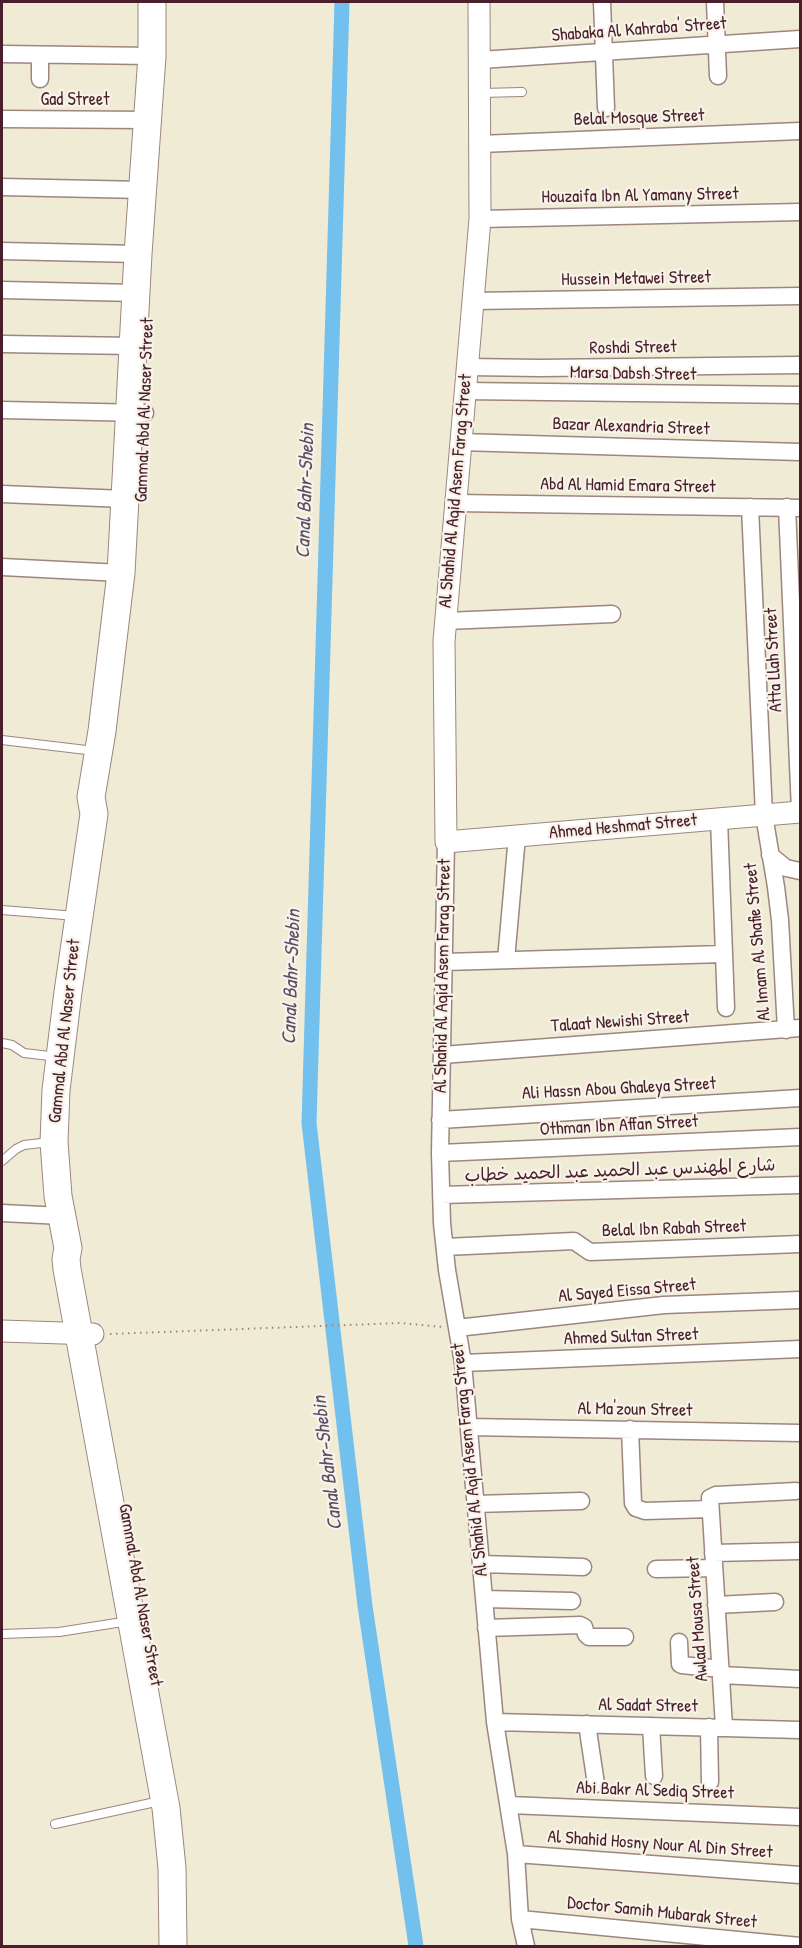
<!DOCTYPE html>
<html>
<head>
<meta charset="utf-8">
<style>
  body { margin:0 }
  #map { position:relative; width:802px; height:1948px; overflow:hidden; background:#f0ebd5; font-family:"Patrick Hand",sans-serif }
  canvas { display:block }
  .frame { position:absolute; inset:0; border:3px solid #4a1f2b; pointer-events:none }
</style>
</head>
<body>
<div id="map">
<canvas width="802" height="1948"></canvas>
<div class="frame"></div>
</div>
<script>
const c = document.querySelector('canvas').getContext('2d');
c.lineJoin = 'round';
const toPath = rows => new Path2D(rows.map(r => 'M' + r).join(''));
function strokePath(path, color, width, dash) { c.strokeStyle = color; c.lineWidth = width; c.lineCap = dash ? 'butt' : 'round'; c.setLineDash(dash || []); c.stroke(path); }
function write(font, color, halo, rows, align = 'center') {
  c.font = font + ' "Patrick Hand","Playpen Sans Arabic",sans-serif'; c.lineWidth = 4.5; c.setLineDash([]); c.textBaseline = 'middle'; c.strokeStyle = halo; c.fillStyle = color; for (const [text, x, y, turn = 0] of rows) {
    c.save(); c.translate(x, y); c.rotate((+turn || 0) * Math.PI / 180); c.textAlign = isNaN(turn) ? turn : align; if (halo) c.strokeText(text, 0, 0); c.fillText(text, 0, 0); c.restore();
  }
}
const canal = toPath([
  [342,2,309,1123,365,1606,416,1946]
]);
const path = toPath([
  [110,1334,400,1323,443,1327]
]);
const service = toPath([
  [481,93,522,92],
  [2,740,95,751],
  [2,910,76,916],
  [2,1043,12,1045,24,1053,58,1057],
  [2,1161,16,1149,24,1145,50,1142],
  [2,1634,59,1632,129,1621],
  [55,1824,160,1801]
]);
const minor = toPath([
  [602,2,606,108],
  [715,2,718,76],
  [2,54,152,56],
  [480,60,800,39],
  [40,79,40,55],
  [2,119,148,120],
  [480,144,800,131],
  [2,187,143,190],
  [480,219,800,212],
  [2,251,138,254],
  [2,290,136,293],
  [472,301,800,296],
  [2,344,134,346],
  [467,367,540,368,800,365],
  [464,391,800,395],
  [2,410,145,413],
  [460,442,800,452],
  [2,494,125,499],
  [455,503,800,508],
  [750,507,764,815,776,887,780,920,786,1030],
  [787,507,800,811],
  [2,567,121,573],
  [446,621,612,614],
  [719,819,726,1008],
  [446,842,440,1153,442,1223,447,1270,463,1363,495,1722,516,1854,520,1919,526,1946],
  [770,855,786,868,800,871],
  [506,960,517,836],
  [444,962,724,954],
  [442,1055,800,1028],
  [440,1120,800,1098],
  [440,1153,800,1137],
  [441,1195,800,1185],
  [2,1213,62,1216],
  [445,1247,574,1241,590,1252,800,1244],
  [457,1328,664,1305,800,1300],
  [463,1363,800,1349],
  [469,1427,800,1433],
  [630,1429,633,1503,636,1508,645,1511,710,1509],
  [475,1504,581,1501],
  [713,1553,800,1551],
  [481,1564,583,1567],
  [656,1569,714,1568],
  [484,1599,572,1601],
  [716,1605,775,1602],
  [486,1628,580,1625,584,1627,586,1634,589,1637,625,1637],
  [679,1642,680,1664,682,1665,721,1669],
  [721,1675,800,1679],
  [495,1722,800,1730],
  [587,1724,596,1784],
  [651,1726,654,1776],
  [709,1727,710,1782],
  [724,1727,710,1498,716,1495,796,1491],
  [509,1805,800,1817],
  [516,1854,800,1875],
  [520,1919,800,1946]
]);
const tertiary = toPath([
  [479,2,480,219,444,641,446,842,800,812],
  [2,1331,93,1334]
]);
const primary = toPath([
  [152,2,152,56,138,254,121,573,102,731,91,797,94,814,68,992,56,1090,54,1142,58,1196,68,1248,66,1259,67,1269,166,1808,172,1868,173,1946]
]);
const streetNames = [
  ["Shabaka Al Kahraba' Street",639,30,-4],
  ["Gad Street",75,100],
  ["Belal Mosque Street",639,118,-2],
  ["Houzaifa Ibn Al Yamany Street",640,196,-1],
  ["Hussein Metawei Street",636,279,-1],
  ["Roshdi Street",633,348,-1],
  ["Marsa Dabsh Street",633,374,1],
  ["Gammal Abd Al Naser Street",145,410,-88],
  ["Bazar Alexandria Street",631,427,2],
  ["Abd Al Hamid Emara Street",628,486,1],
  ["Al Shahid Al Aqid Asem Farag Street",456,491,-85],
  ["Atta Llah Street",774,660,-93],
  ["Ahmed Heshmat Street",623,827,-5],
  ["Al Imam Al Shafie Street",758,942,-95],
  ["Al Shahid Al Aqid Asem Farag Street",443,976,-89],
  ["Talaat Newishi Street",620,1022,-4],
  ["Gammal Abd Al Naser Street",65,1031,-84],
  ["Ali Hassn Abou Ghaleya Street",619,1089,-3],
  ["Othman Ibn Affan Street",619,1126,-3],
  ["شارع المهندس عبد الحميد عبد الحميد خطاب",620,1171,-2],
  ["Belal Ibn Rabah Street",674,1229,-2],
  ["Al Sayed Eissa Street",627,1291,-5],
  ["Ahmed Sultan Street",631,1337,-2],
  ["Al Ma'zoun Street",635,1410,1],
  ["Al Shahid Al Aqid Asem Farag Street",470,1460,-96],
  ["Gammal Abd Al Naser Street",140,1595,80],
  ["Awlad Mousa Street",698,1619,-94],
  ["Al Sadat Street",648,1706,1],
  ["Abi Bakr Al Sediq Street",655,1791,2],
  ["Al Shahid Hosny Nour Al Din Street",660,1845,4],
  ["Doctor Samih Mubarak Street",662,1913,6]
];
const waterNames = [
  ["Canal Bahr-Shebin",306,491,-88],
  ["Canal Bahr-Shebin",292,977,-88],
  ["Canal Bahr-Shebin",328,1463,-97]
];
strokePath(canal, '#72c0ed', 15);
strokePath(service, '#9d8580', 10);
strokePath(minor, '#9d8580', 19);
strokePath(tertiary, '#9d8580', 23);
strokePath(primary, '#9d8580', 29);
strokePath(path, '#9d8580', 2, [1.5, 4.5]);
strokePath(service, '#fff', 8);
strokePath(minor, '#fff', 16);
strokePath(tertiary, '#fff', 21);
strokePath(primary, '#fff', 27);
write('18px', '#4a1f2b', '#f7f3e8', streetNames);
write('italic 20px', '#564f65', '#f7f3e8', waterNames);
</script>
</body>
</html>
